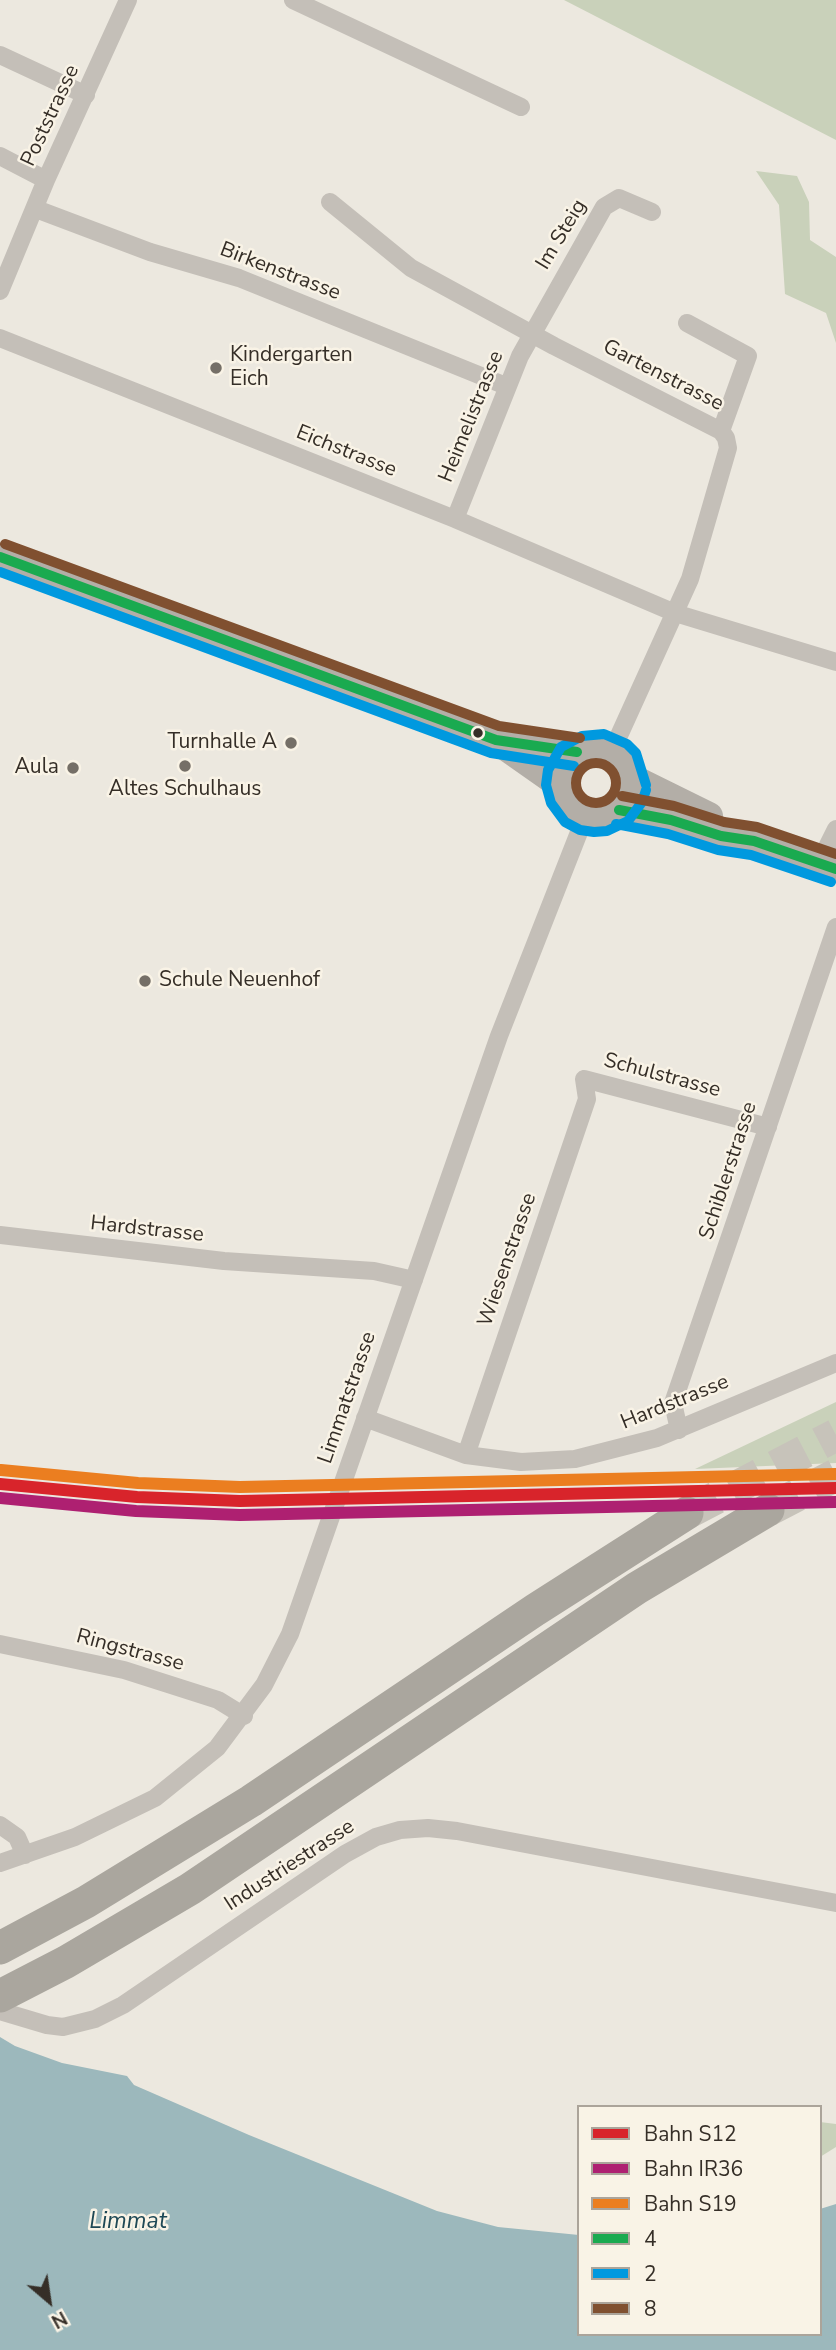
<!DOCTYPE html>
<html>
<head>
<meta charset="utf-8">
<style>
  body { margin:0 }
  #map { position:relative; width:836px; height:2350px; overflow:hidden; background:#ece8df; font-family:"Nunito Sans",sans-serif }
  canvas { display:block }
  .legend { position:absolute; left:577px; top:2105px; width:245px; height:231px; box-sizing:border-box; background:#f9f3e6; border:2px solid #aba49a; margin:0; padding:9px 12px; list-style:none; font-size:21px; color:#352e27 }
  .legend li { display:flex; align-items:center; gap:14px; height:35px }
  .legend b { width:35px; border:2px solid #aba49a }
  .north { position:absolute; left:14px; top:2266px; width:70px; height:70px; -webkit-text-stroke:5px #f9f3e6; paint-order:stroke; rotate:151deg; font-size:19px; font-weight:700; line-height:28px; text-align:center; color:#352e27 }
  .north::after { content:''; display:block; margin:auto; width:24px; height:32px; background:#352e27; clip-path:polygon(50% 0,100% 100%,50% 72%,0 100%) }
</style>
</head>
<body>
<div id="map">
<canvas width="836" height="2350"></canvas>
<ul class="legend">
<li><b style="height:9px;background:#d8242b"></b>Bahn S12</li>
<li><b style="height:9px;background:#ae2071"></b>Bahn IR36</li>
<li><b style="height:9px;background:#eb7e20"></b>Bahn S19</li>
<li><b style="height:9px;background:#1aaa50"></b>4</li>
<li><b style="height:9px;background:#0099df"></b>2</li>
<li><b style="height:9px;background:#805030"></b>8</li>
</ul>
<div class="north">N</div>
</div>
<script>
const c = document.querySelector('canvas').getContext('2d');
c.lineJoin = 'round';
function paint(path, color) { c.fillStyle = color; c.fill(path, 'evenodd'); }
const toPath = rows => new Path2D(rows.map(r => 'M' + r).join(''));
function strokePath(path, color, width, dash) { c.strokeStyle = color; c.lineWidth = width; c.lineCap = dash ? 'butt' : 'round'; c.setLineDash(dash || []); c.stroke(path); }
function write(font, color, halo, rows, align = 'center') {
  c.font = font + ' "Nunito Sans",sans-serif'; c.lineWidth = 5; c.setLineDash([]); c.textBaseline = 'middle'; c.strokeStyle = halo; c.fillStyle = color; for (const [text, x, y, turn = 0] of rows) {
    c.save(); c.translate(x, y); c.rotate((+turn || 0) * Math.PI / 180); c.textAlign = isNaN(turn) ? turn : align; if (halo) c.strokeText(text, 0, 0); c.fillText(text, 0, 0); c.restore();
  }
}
const green = toPath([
  [564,0,836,0,836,140],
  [756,171,797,176,809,202,810,240,836,257,836,343,826,313,785,294,779,205],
  [836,1402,836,1463,695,1469],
  [820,2122,836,2124,836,2147,820,2157]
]);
const water = toPath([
  [0,2037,15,2046,62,2063,127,2076,134,2085,249,2135,437,2211,498,2227,579,2235,579,2334,820,2334,820,2209,836,2204,836,2350,0,2350]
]);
const motorwayTunnel = toPath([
  [768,1510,836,1475],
  [687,1513,836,1435]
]);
const minor = toPath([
  [293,0,521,107],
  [0,55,86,95],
  [0,156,46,180],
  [330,202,411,268,554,346,721,431,726,438,728,448,690,579,612,751],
  [36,209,150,252,239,278,506,386],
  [0,291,46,180,128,0],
  [687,323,748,356,721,431],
  [0,338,455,519,675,613,836,662],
  [455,519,520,356,604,207,619,198,652,212],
  [819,863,836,829],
  [0,1235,224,1261,374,1271,414,1280],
  [365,1418,466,1455,521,1462,575,1459,657,1438,836,1363],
  [679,1430,673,1403,836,927],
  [466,1455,587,1099,584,1079,768,1127],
  [0,1644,124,1670,218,1700,244,1716],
  [0,1825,17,1837,25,1855],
  [0,1863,75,1837,155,1798,217,1748,264,1685,290,1634,499,1036,585,817],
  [0,2011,47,2025,63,2027,95,2019,123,2005,345,1854,376,1837,400,1830,428,1828,457,1831,836,1903]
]);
const primary = toPath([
  [0,557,496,740,560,785],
  [502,740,577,752],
  '560 783a36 36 0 1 1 72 0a36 36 0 1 1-72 0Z',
  [632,778,709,816],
  [619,810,671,820,721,836,754,841,836,869]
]);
const motorway = toPath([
  [0,1948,86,1902,251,1801,535,1610,687,1513],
  [0,1996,66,1962,190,1889,637,1588,768,1510]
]);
const bus1 = toPath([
  [0,557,496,740,577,752],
  [619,810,671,820,721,836,754,841,836,869]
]);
const bus2 = toPath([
  [0,572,491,753,574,766],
  [646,790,642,802,628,821,607,831,594,832,580,830,565,822,551,803,546,785,548,770,561,747,582,736,604,734,627,744,636,753,646,785],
  [616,824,668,834,718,850,751,855,831,882]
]);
const bus3 = toPath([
  [5,544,499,726,580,738],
  '576 783a20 20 0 1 1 40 0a20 20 0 1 1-40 0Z',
  [622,796,674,806,724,822,757,827,836,854]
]);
const rail1 = toPath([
  [0,1484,137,1497,240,1501,836,1488]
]);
const rail2 = toPath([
  [0,1498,136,1511,240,1515,836,1502]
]);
const rail3 = toPath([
  [1,1470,138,1483,240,1487,836,1474]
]);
const markers = [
  [216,368,7,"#756f67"],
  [478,733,6,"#352e27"],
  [291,743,7,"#756f67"],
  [185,766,7,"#756f67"],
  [73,768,7,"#756f67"],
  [145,981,7,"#756f67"]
];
const streetNames = [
  ["Poststrasse",51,116,-65],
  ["Im Steig",562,235,-59],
  ["Birkenstrasse",280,272,21],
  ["Gartenstrasse",663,376,27],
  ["Heimelistrasse",472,417,-68],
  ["Eichstrasse",346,452,22],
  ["Schulstrasse",662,1076,15],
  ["Schiblerstrasse",729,1171,-72],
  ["Hardstrasse",147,1230,6],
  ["Wiesenstrasse",508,1260,-71],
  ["Limmatstrasse",348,1398,-71],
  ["Hardstrasse",675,1403,-22],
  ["Ringstrasse",130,1651,15],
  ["Industriestrasse",290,1866,-33]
];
const poiNames = [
  ["Kindergarten",230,356],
  ["Eich",230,380],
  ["Turnhalle A",277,743,"right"],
  ["Aula",59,768,"right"],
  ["Altes Schulhaus",185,790,"center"],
  ["Schule Neuenhof",159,981]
];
const waterNames = [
  ["Limmat",128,2222]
];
paint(green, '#c9d1ba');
paint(water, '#9cb8bc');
strokePath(motorwayTunnel, '#c7c3ba', 33, [33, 17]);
strokePath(minor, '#c4bfb8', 18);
strokePath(primary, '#b3aea7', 28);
strokePath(motorway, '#aaa69e', 33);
strokePath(bus1, '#1aaa50', 10);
strokePath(bus2, '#0099df', 10);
strokePath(bus3, '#805030', 10);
strokePath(rail1, '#d8242b', 12);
strokePath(rail2, '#ae2071', 12);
strokePath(rail3, '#eb7e20', 12);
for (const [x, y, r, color] of markers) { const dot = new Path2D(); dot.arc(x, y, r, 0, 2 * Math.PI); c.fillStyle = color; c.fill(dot); strokePath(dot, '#f9f3e6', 2.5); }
write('21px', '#352e27', '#f9f3e6', streetNames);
write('21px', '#352e27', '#f9f3e6', poiNames, 'left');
write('italic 23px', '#1e4855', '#f9f3e6', waterNames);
</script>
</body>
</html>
